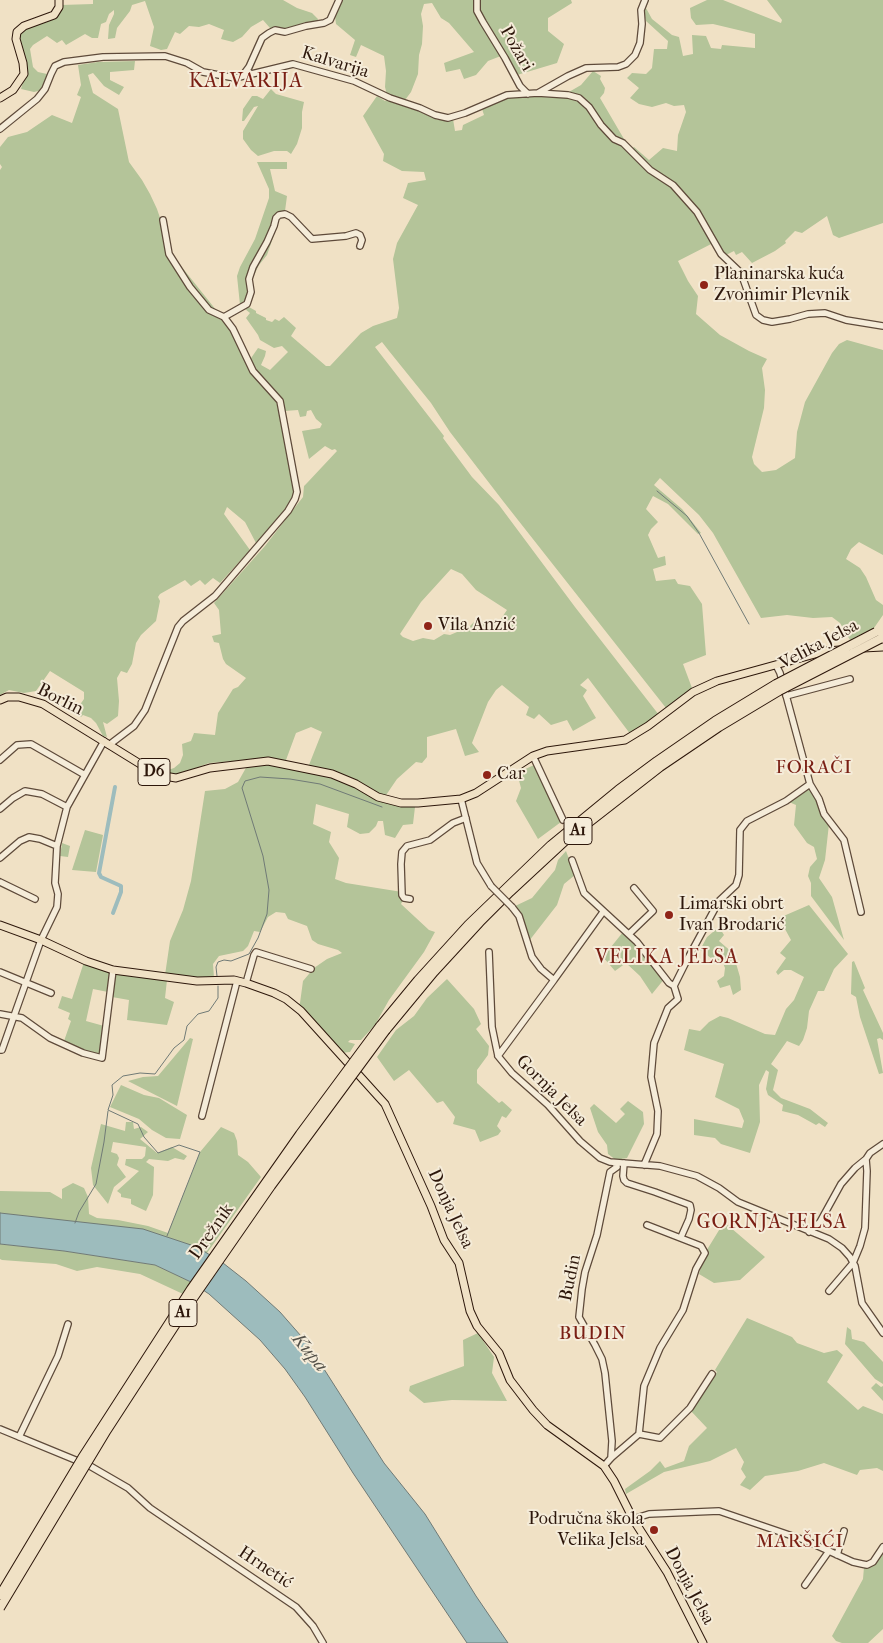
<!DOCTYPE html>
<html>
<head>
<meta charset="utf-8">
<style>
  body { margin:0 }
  canvas { display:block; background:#f0e1c5 }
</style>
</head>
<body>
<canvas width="883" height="1643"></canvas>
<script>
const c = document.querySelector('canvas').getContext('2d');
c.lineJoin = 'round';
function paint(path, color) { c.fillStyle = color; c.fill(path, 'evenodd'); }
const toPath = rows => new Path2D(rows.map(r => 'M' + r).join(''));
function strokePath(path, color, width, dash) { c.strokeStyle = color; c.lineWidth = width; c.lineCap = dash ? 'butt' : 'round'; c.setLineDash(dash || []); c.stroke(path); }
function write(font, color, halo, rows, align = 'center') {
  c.font = font + ' "IM FELL French Canon",serif'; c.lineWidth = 4; c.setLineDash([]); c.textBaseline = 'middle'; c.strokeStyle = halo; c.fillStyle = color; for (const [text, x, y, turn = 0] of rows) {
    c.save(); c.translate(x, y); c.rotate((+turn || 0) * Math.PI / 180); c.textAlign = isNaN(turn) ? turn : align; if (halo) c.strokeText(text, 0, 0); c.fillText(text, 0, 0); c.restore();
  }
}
const green = toPath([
  [93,0,283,0,297,8,312,13,318,19,317,23,286,29,270,28,263,20,251,27,242,37,233,42,221,39,224,30,209,24,199,27,189,26,180,34,175,32,167,49,161,50,150,46,154,27,145,1,132,5,130,11,117,28,115,38,108,39,109,25,114,14,114,10,109,14,106,22,101,24,98,38,92,38,85,34,66,45,62,40,57,43,47,36,33,45,30,49,33,67,38,72,47,74,46,79,42,90,34,92,21,89,26,71,20,43,19,36,23,30,48,20,61,5,93,4],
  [341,0,571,0,572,3,548,18,548,31,564,44,557,63,517,75,506,54,488,61,476,75,464,79,460,69,446,72,444,63,474,52,449,23,441,18,432,3,424,4,421,14,423,26,422,44,419,55,418,74,411,92,402,104,438,120,453,119,455,131,462,130,463,125,484,115,482,109,509,97,531,95,562,96,581,85,593,71,601,76,600,79,605,88,604,93,600,98,624,139,621,145,629,151,634,147,649,160,663,148,677,151,678,135,686,112,684,105,674,106,666,103,652,107,639,104,630,98,639,88,627,78,632,73,646,74,652,68,654,49,667,49,668,41,646,21,643,11,646,0,649,0,646,8,652,19,672,35,679,37,683,56,693,54,692,35,706,36,711,48,721,49,722,45,755,48,755,34,713,24,696,25,691,18,690,8,707,0,723,0,781,23,782,20,767,0,883,0,883,223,839,238,833,235,827,216,802,233,795,231,785,241,786,243,775,251,752,263,742,252,736,255,734,251,726,255,717,241,678,261,688,281,698,296,696,314,720,335,749,351,767,359,762,368,765,390,764,408,752,457,754,464,762,472,776,470,795,458,797,432,805,402,832,353,839,344,847,340,883,350,883,555,859,542,851,549,846,559,860,568,866,577,876,600,883,605,883,615,874,628,850,640,840,623,832,617,813,618,787,615,761,618,713,533,699,515,660,478,654,485,682,509,701,533,698,534,668,504,653,496,646,509,658,522,651,529,648,535,658,558,665,556,666,565,653,569,656,581,675,579,678,584,690,586,702,604,706,655,683,664,692,688,683,697,666,708,503,501,450,432,431,403,389,351,382,342,375,347,444,436,443,438,472,477,499,505,575,607,659,715,631,735,588,678,580,685,587,690,583,696,596,718,573,731,567,720,551,725,539,714,534,719,526,715,529,707,502,685,496,690,488,702,472,743,479,752,465,756,456,729,427,737,427,757,422,763,416,762,397,779,382,801,396,805,415,807,413,824,403,825,395,838,385,835,383,821,378,821,376,826,369,833,360,834,347,827,349,814,316,804,313,824,331,832,329,842,339,858,335,879,346,883,402,892,404,898,401,904,429,930,435,932,424,952,389,1000,375,1025,361,1040,350,1040,348,1042,355,1044,350,1052,341,1053,298,1006,300,1003,303,981,314,968,327,959,342,953,338,950,318,944,312,940,307,926,288,919,285,913,276,912,268,917,260,932,254,931,248,946,243,951,219,956,213,964,214,978,205,979,165,975,170,941,183,910,191,881,205,791,225,789,238,782,247,766,277,764,307,770,322,732,311,727,296,733,286,760,249,760,209,763,180,774,171,775,168,770,174,768,180,763,183,755,182,744,191,741,194,733,215,735,218,713,233,689,238,687,246,678,226,664,223,659,219,643,214,642,212,636,221,634,219,610,214,603,265,546,303,497,304,486,307,483,337,451,335,449,332,450,325,446,309,459,302,431,320,428,322,424,316,419,311,410,307,411,306,416,300,417,298,410,285,411,283,405,275,396,295,486,292,500,286,509,256,543,245,522,227,507,224,514,250,550,220,583,213,578,205,585,200,580,191,586,185,580,160,594,158,597,160,601,156,621,141,635,136,643,132,664,127,673,121,671,117,678,119,701,118,716,107,724,103,722,107,737,103,736,96,723,91,718,83,715,81,717,74,713,84,699,84,692,50,671,36,691,24,693,9,690,0,695,0,170,2,167,0,164,0,147,8,137,27,132,52,115,72,123,81,97,77,95,81,85,78,65,98,62,135,61,134,70,110,72,110,80,124,87,119,95,104,86,93,73,88,75,93,93,118,109,129,162,142,180,150,194,157,209,173,256,232,330,247,364,258,348,266,351,265,356,261,365,270,370,288,352,282,346,274,348,260,340,258,335,246,318,250,313,240,305,237,276,240,267,255,239,269,198,269,189,257,162,287,162,287,169,270,169,275,191,287,196,285,211,280,213,277,226,267,255,259,265,252,279,251,300,249,307,256,311,256,313,266,318,266,320,272,322,275,319,279,321,284,317,296,328,291,336,326,366,330,366,361,333,373,326,397,318,399,308,393,259,397,243,418,205,403,198,408,183,426,180,424,172,402,171,383,161,384,154,363,116,377,96,385,101,388,99,385,87,386,71,384,56,361,45,356,57,350,55,355,40,336,24,335,16],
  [451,569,462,574,476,590,507,610,498,623,483,621,474,622,469,627,450,635,444,634,434,640,423,638,413,641,403,637,400,634,421,602],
  [271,89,276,94,304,102,302,112,302,128,297,144,291,154,287,151,274,151,258,156,251,150,243,139,243,131,258,106,254,107,244,121,242,121,243,109,252,96,257,96,263,99],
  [534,765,561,822,538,839,516,801,521,788,517,773],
  [810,788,829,824,825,860,819,878,832,897,844,940,811,896,811,883,808,876,810,867,817,859,814,847,807,843,794,825,796,805,789,802],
  [85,830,103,835,96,872,72,870],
  [62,843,70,846,68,857,60,856],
  [566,851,575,875,564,884,557,905,529,941,513,907,532,898,555,870,558,860],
  [809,905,848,954,834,969,824,991,818,991,809,1011,807,1028,803,1040,799,1046,787,1041,771,1064,778,1070,773,1090,781,1098,810,1109,828,1123,825,1127,819,1123,816,1125,798,1115,782,1111,783,1105,768,1095,766,1089,769,1072,766,1070,759,1085,760,1122,750,1153,721,1144,715,1138,694,1135,694,1119,742,1128,744,1121,739,1109,715,1097,724,1064,684,1050,689,1029,700,1031,709,1022,720,1016,728,1018,765,1034,775,1035,786,1009,794,1000,804,977,791,970,784,970,778,975,776,972,786,958,780,953,791,940,779,918],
  [719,927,724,935,719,941,733,953,740,977,741,990,733,995,730,985,720,988,717,981,724,976,725,968,723,963,715,961,700,950,707,937],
  [623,932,637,945,665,978,652,994,640,976,626,963,615,971,603,957],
  [854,961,865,988,863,990,883,1033,883,1040,880,1038,877,1039,883,1073,879,1074,860,1017,856,997,851,994,852,962],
  [84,962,108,971,110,974,108,992,93,989,86,1021,104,1026,100,1055,85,1052,64,1041,71,1021,68,1019,70,1013,58,1008,62,996,72,999],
  [114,974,167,980,165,998,174,1002,167,1025,127,1020,129,1000,112,997],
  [447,979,474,1009,481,1024,476,1029,489,1046,488,1055,477,1070,477,1083,499,1103,502,1101,512,1110,506,1118,502,1116,497,1126,501,1131,498,1135,480,1142,475,1130,453,1124,455,1117,443,1101,437,1103,409,1070,394,1081,377,1057,396,1030,414,1016,427,998],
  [190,1038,193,1039,177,1106,128,1081,143,1077,158,1076],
  [121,1085,144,1095,159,1098,187,1115,180,1139,166,1138,152,1130,139,1119,110,1107],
  [628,1101,643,1112,644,1124,627,1158,616,1160,608,1154,607,1145,598,1132,590,1108,594,1104,616,1123,625,1114,620,1109],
  [126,1122,133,1122,134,1129,141,1127,148,1132,140,1139,157,1153,172,1147,187,1156,184,1160,175,1158,168,1161,149,1159,146,1162,154,1167,153,1195,146,1211,131,1204,131,1199,121,1197,121,1194,117,1191,139,1171,125,1165,126,1159,142,1159,145,1156,146,1147,113,1142,111,1152,117,1154,119,1158,117,1165,126,1177,114,1187,108,1204,93,1185,91,1168,101,1124,125,1131],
  [221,1127,234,1133,237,1141,238,1155,248,1162,261,1177,207,1253,211,1256,52,1220,0,1213,0,1191,50,1192,62,1199,62,1189,73,1183,84,1188,88,1197,89,1214,97,1218,118,1220,148,1226,168,1233,200,1152],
  [724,1222,765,1257,740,1280,714,1283,699,1274,705,1253],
  [0,1244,64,1251,155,1265,191,1282,183,1294,140,1274,97,1267,77,1271,56,1264,2,1260,0,1259],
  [747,1318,792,1337,797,1343,824,1353,837,1350,843,1355,827,1382,858,1410,863,1406,883,1414,883,1471,877,1468,860,1470,857,1475,824,1463,798,1471,765,1476,750,1490,740,1485,746,1477,741,1469,744,1462,736,1448,710,1461,664,1472,626,1494,625,1489,650,1471,660,1461,665,1468,684,1461,689,1446,707,1428,690,1410,717,1372,715,1370],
  [847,1327,851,1330,852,1339,864,1342,883,1362,883,1384,875,1379,845,1344],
  [478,1333,494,1357,492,1373,507,1401,452,1400,424,1403,409,1391,410,1386,464,1366,463,1340],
  [876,1383,881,1387,883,1386,883,1401,871,1388],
  [883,1550,883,1629,868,1643,842,1643,836,1641,832,1636,863,1579,864,1567]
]);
const water = toPath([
  [0,1213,143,1229,197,1247,223,1263,246,1281,280,1312,308,1344,384,1463,425,1514,476,1596,508,1643,467,1643,353,1473,305,1397,285,1369,260,1340,209,1294,191,1282,155,1265,64,1251,0,1244,0,1213]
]);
const stream = toPath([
  [657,491,687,516,699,533,749,624],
  [217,976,216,967,218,962,224,960,231,961,249,954,258,938,267,914,269,890,263,856,242,788,245,781,260,777,290,779,320,784,382,807],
  [75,1223,79,1212,96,1184,104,1142,108,1111],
  [167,1236,200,1152,179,1145,158,1153,144,1137,138,1124,108,1110,113,1095,112,1085,123,1076,140,1073,155,1074,174,1048,184,1040,187,1026,198,1014,209,1011,218,998,218,986]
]);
const canal = toPath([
  [113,913,121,892,121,886,101,877,99,873,115,787]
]);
const minor = toPath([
  [477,0,477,11,483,22,505,58,520,86,528,94],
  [243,75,249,67,262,38,269,33,275,30,285,32,306,26,324,23,330,20,339,0],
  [538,93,568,76,586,68,618,67,626,64,635,55,640,43,642,24,641,10,645,0],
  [0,129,37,99,45,89,51,74,55,66,64,62,103,57,165,56,187,63,203,72,235,78,293,64,354,81,390,98,420,108,435,115,448,118,465,113,507,95,538,93,568,95,579,98,589,107,601,125,614,139,623,143,650,170,673,185,697,212,721,254,741,273,756,315,763,320,772,322,790,319,808,314,825,313,846,320,883,326],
  [224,317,247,304,251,292,249,279,253,267,267,242,274,226,276,218,279,215,285,214,291,217,312,239,346,236,356,233,360,235,362,240,360,246],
  [776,665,780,673,810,784,819,799,824,814,844,840,861,912],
  [786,696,850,679],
  [109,745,134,726,145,710,178,627,183,621,215,596,288,511,295,499,297,492,280,401,253,371,233,329,224,317,209,310,190,287,169,254,163,220],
  [533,756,563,820],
  [0,760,17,745,31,744,85,775],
  [461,799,477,863,491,886],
  [0,809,13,798,25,791,42,794,67,807],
  [0,858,20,841,29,837,40,839,57,846],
  [572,860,584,893,637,942,669,983,674,986],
  [0,882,35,899],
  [410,899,404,898,402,895,401,864,402,852,407,846,430,840,453,823,466,818],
  [629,934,653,911,634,888],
  [489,952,492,1027,498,1056,512,1073,548,1105,580,1141,600,1158,610,1162,660,1166,697,1176,719,1188,738,1202,829,1239,842,1248,850,1257,855,1266,862,1303,883,1333],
  [0,972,51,993],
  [554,980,603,912],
  [246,983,254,955,256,952,311,969],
  [0,1014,22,1018,50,1038,83,1053,102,1058,113,970],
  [0,1050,2,1050,14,1016,41,940,57,907,58,894,55,883,57,846,67,807,104,741],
  [498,1056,554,980,541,969,532,957,519,916,512,907],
  [202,1116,237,981],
  [624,1163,623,1176,624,1180,627,1183,655,1192,690,1205,691,1210,689,1219,681,1237],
  [644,1165,657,1134,658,1111,651,1077,654,1043,668,1008,678,999,674,986,687,960,719,901,736,885,739,875,740,830,747,821,786,801,810,784],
  [809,1232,820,1222,841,1184,855,1168,866,1159],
  [829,1291,853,1263,860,1246,865,1228,867,1171,866,1159,870,1153,883,1144],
  [0,1429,90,1466,128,1488,150,1508,296,1607,313,1626,323,1643],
  [639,1434,644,1386,660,1348,683,1310,696,1269,705,1253,701,1246,647,1225],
  [19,1437,58,1356,68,1324],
  [611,1458,612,1441,605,1373,602,1359,595,1345,579,1317,582,1289,585,1272,597,1235,610,1172,617,1167,615,1163],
  [604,1466,611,1458,639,1434,660,1438,690,1408,712,1374],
  [633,1519,649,1514,719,1511,807,1541,853,1562,862,1564,867,1565,873,1562,883,1547],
  [837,1555,844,1531],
  [805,1585,829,1551]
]);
const major = toPath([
  [0,98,13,90,24,74,23,63,16,39,17,32,24,26,54,15,59,7,59,0],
  [863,648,883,647],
  [0,700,7,697,19,697,43,704,158,775,176,778,210,768,268,761,332,774,356,784,378,797,401,803,418,803,461,799,476,793,533,756,547,751,625,740,648,726,693,692,717,681,826,651,840,650],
  [0,925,41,940,86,961,113,970,197,981,234,980,246,983,274,993,286,999,301,1011,385,1104,431,1206,444,1240,459,1263,470,1311,477,1326,499,1353,510,1380,533,1410,547,1425,604,1466,614,1481,633,1519,667,1572,703,1643]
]);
const highway = toPath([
  [380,1026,418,980,468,925,551,845,618,790,657,761,715,721,776,684],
  [386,1030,434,972,480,922,510,892,565,841,660,767,719,727,779,691]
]);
const minorBridge = toPath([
  [491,886,512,907]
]);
const highwayBridge = toPath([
  [776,684,876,632],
  [779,691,880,639],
  [0,1595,82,1458,191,1289,300,1134,380,1026],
  [0,1608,107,1430,185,1310,271,1186,386,1030]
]);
const markers = [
  [704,285,5,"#8f2418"],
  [428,626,5,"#8f2418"],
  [487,775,5,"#8f2418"],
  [669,915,5,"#8f2418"],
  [654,1530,5,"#8f2418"]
];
const shields = [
  [154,772,32],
  [578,831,28],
  [183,1313,28]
];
const shieldNames = [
  ["D6",154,772],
  ["A1",578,831],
  ["A1",183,1313]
];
const streetNames = [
  ["Požari",516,49,60],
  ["Kalvarija",335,63,17],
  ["Velika Jelsa",819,645,-28],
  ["Borlin",60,700,27],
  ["Gornja Jelsa",551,1091,45],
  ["Donja Jelsa",450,1209,65],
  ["Drežnik",212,1232,-55],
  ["Budin",571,1278,-78],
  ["Hrnetić",265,1568,34],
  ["Donja Jelsa",689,1586,62]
];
const poiNames = [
  ["Planinarska kuća",714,275],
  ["Zvonimir Plevnik",714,296],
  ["Vila Anzić",438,626],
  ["Car",497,775],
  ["Limarski obrt",679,905],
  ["Ivan Brodarić",679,926],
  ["Područna škola",644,1520,"right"],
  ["Velika Jelsa",644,1541,"right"]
];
const neighbourhoodNames = [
  ["FORAČI",814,768],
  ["BUDIN",593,1334],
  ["MARŠIĆI",800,1542]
];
const waterNames = [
  ["Kupa",309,1353,51]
];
const quarterNames = [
  ["KALVARIJA",246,82],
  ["VELIKA JELSA",667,958],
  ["GORNJA JELSA",772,1223]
];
paint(green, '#b4c499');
paint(water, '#9dbcbd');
strokePath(water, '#707a76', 1);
strokePath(stream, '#707a76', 1);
strokePath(canal, '#9dbcbd', 4);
strokePath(minor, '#5e4a3a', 8);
strokePath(major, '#2d170b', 9);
strokePath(highway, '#2d170b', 10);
strokePath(minor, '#f5ecd9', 5.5);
strokePath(major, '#f0e1c5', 7);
strokePath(highway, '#f0e1c5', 8);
strokePath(minorBridge, '#5e4a3a', 8, []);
strokePath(highwayBridge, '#2d170b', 10, []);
strokePath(minorBridge, '#f5ecd9', 5.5);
strokePath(highwayBridge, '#f0e1c5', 8);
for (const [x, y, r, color] of markers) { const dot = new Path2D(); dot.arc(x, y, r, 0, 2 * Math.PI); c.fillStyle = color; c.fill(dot); strokePath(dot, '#f5ecd9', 2); }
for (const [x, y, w] of shields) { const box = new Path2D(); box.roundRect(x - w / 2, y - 13.5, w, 27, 4); c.fillStyle = '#f5ecd9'; c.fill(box); strokePath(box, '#2d170b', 1); }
write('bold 16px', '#2d170b', null, shieldNames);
write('18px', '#2d170b', '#f5ecd9', streetNames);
write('18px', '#2d170b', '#f5ecd9', poiNames, 'left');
c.letterSpacing = '1px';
write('19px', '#7a1f14', '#f5ecd9', neighbourhoodNames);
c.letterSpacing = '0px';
write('italic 19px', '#545149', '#f5ecd9', waterNames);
c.letterSpacing = '1px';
write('20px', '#7a1f14', '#f5ecd9', quarterNames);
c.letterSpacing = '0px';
</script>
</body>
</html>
